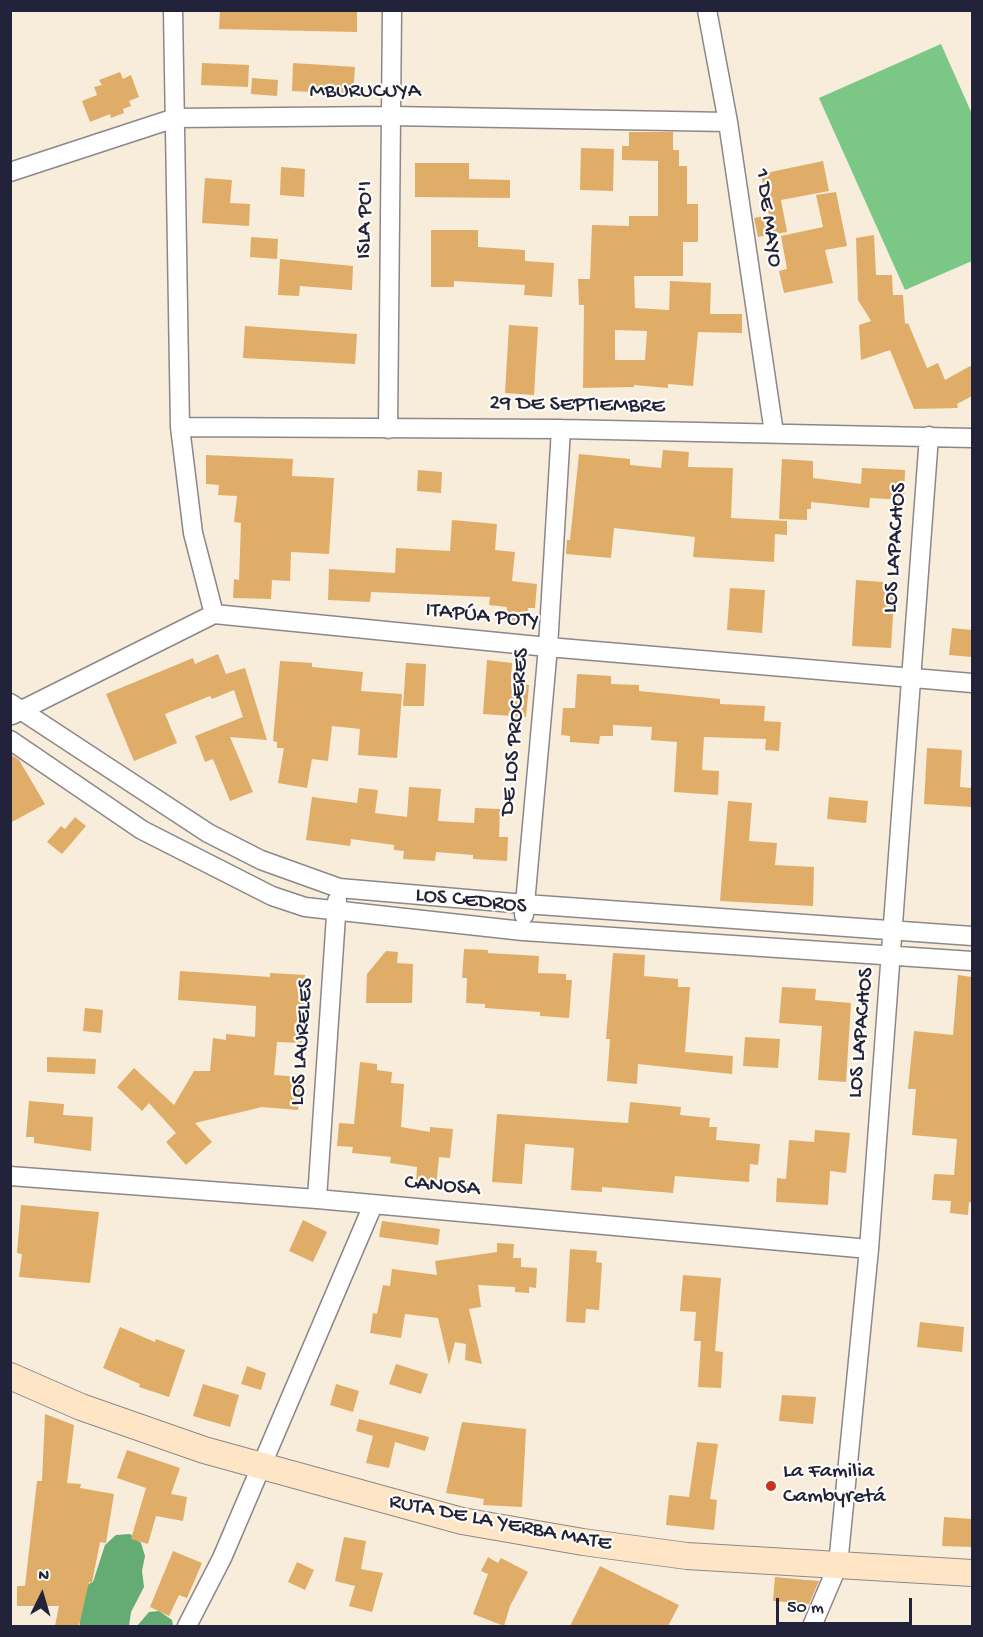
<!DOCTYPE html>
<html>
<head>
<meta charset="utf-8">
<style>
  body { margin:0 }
  #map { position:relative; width:983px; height:1637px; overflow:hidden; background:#f8ecda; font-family:"Gochi Hand",sans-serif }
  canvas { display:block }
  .frame { position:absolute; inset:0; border:12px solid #22223b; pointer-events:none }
  .north { position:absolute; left:12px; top:1565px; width:60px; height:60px; -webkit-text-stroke:4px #fdfcf7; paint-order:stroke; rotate:5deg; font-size:16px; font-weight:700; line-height:24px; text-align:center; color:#22223b }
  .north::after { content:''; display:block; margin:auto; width:21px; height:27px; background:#22223b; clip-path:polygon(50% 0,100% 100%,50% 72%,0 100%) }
  .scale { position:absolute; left:776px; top:1598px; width:136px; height:27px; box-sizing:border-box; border:3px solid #22223b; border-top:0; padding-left:8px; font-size:18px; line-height:21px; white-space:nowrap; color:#22223b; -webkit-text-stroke:4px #fdfcf7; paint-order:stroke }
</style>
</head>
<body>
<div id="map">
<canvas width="983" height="1637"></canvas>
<div class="frame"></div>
<div class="north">N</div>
<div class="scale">50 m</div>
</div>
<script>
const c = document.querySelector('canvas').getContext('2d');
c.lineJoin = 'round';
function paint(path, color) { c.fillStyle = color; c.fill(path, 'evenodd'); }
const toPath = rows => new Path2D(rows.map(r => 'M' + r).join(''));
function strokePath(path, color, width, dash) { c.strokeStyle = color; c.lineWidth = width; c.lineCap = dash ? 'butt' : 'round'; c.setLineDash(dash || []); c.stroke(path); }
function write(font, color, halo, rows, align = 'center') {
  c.font = font + ' "Gochi Hand",sans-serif'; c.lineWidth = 4.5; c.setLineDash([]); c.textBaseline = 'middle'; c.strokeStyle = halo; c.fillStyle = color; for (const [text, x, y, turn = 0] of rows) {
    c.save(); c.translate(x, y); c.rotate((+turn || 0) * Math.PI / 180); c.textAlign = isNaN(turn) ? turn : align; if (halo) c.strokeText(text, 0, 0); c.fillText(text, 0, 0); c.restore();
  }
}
const green = toPath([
  [941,44,972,114,972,261,905,290,819,98]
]);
const forest = toPath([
  [130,1534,141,1543,145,1556,142,1571,144,1587,131,1612,129,1626,80,1626,80,1588,93,1582,105,1545,116,1535],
  [159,1611,172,1620,173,1626,137,1626,149,1612]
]);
const building = toPath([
  [220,10,357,10,357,32,219,29],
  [202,63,249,65,248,87,201,85],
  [293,63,355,67,353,94,292,91],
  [120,72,123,79,131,75,139,97,129,101,131,106,123,109,124,113,111,118,110,114,90,122,82,101,97,95,94,87,102,85,99,80],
  [252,78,278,80,277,96,251,94],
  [629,132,673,132,673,150,679,150,679,166,687,166,687,204,698,204,698,242,683,242,683,276,634,276,635,308,669,310,670,281,711,283,710,314,742,314,742,333,698,332,693,386,668,384,668,388,634,385,634,387,583,388,584,305,579,305,578,279,590,279,592,225,629,226,629,216,658,216,658,161,622,160,622,146,629,146],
  [615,330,647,331,645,360,615,360],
  [581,148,614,149,613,191,580,190],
  [823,161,829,191,781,200,787,232,758,237,754,218,769,215,761,174],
  [415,163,469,163,469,179,510,180,510,198,415,197],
  [281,167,305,169,304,197,280,195],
  [205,178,232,180,230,203,250,204,249,226,202,223],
  [836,192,847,246,825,250,833,283,784,293,779,271,787,269,781,236,823,227,816,195],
  [431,230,478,230,478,247,525,250,525,261,554,263,552,297,524,295,525,285,454,281,454,287,431,287],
  [874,235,876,275,892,275,893,295,903,295,905,324,908,323,927,368,938,363,945,380,972,365,972,396,957,404,958,408,914,409,890,350,861,360,859,325,871,321,858,300,856,238],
  [251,237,278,239,277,259,250,257],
  [280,259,353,266,352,290,300,286,299,296,278,295],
  [509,325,538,327,534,395,505,393],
  [245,326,357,334,355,364,243,358],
  [663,450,689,452,688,467,733,468,731,518,787,521,787,535,775,534,774,562,693,557,695,537,614,528,611,558,566,554,567,540,570,540,579,454,630,459,630,465,661,468],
  [206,455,293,459,292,476,334,478,329,554,291,552,290,581,272,580,271,599,233,598,234,579,239,580,241,523,234,522,237,496,218,495,219,485,206,484],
  [782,459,813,461,813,478,861,484,862,468,905,470,904,500,870,498,869,508,811,502,811,509,807,509,807,520,779,519],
  [418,470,442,472,441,493,417,491],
  [452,520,497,524,495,550,515,552,512,581,537,584,535,608,528,608,526,624,505,622,507,607,489,605,490,597,371,592,370,602,328,600,329,569,395,573,396,548,450,551],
  [856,580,895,583,891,648,852,646],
  [730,588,765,590,762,633,727,630],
  [952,628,972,630,972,657,949,655],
  [218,654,226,674,245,668,267,740,230,737,253,792,230,801,213,759,205,762,195,736,243,717,234,690,212,699,210,696,165,714,177,743,134,761,106,694,193,658,195,664],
  [487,660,512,663,511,683,529,685,526,717,483,714],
  [280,661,312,663,312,667,363,672,361,691,402,694,397,758,358,755,360,729,332,726,328,761,312,759,307,788,278,783,284,748,277,748,277,742,273,741],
  [406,663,426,664,424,706,403,706],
  [577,674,611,676,611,684,639,685,639,691,720,699,720,704,765,706,764,721,781,722,779,751,765,750,766,739,704,737,702,770,719,771,718,795,674,792,677,742,651,740,652,727,613,725,613,736,600,736,599,744,570,742,570,736,561,735,563,708,575,708],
  [927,748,962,750,960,787,972,788,972,807,924,804],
  [10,754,19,760,45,804,10,823],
  [409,787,441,789,438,821,474,823,475,808,500,809,499,837,508,837,507,861,473,859,473,855,436,852,435,861,403,859,404,851,394,850,394,845,351,839,350,846,306,840,312,797,357,803,359,788,378,790,375,813,407,817],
  [829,797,868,801,866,823,827,819],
  [728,801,752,803,749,841,777,843,775,865,814,867,813,906,720,901],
  [75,817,86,826,62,854,47,842,61,826,65,829],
  [464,949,488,950,488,953,539,956,538,973,566,974,566,980,572,980,569,1018,540,1016,540,1012,485,1008,485,1004,466,1003,467,978,462,978],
  [386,951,398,952,397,963,413,964,412,1003,366,1003,367,974],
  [613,953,645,955,644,976,678,979,678,987,690,987,685,1052,733,1056,732,1074,638,1064,637,1084,607,1081,610,1039,606,1039],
  [180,971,270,977,270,973,305,975,302,1043,277,1042,274,1075,301,1077,298,1110,262,1107,195,1123,212,1142,186,1165,166,1142,176,1133,149,1103,142,1111,117,1087,134,1068,174,1105,194,1071,210,1071,213,1038,226,1040,226,1034,255,1037,256,1006,178,1000],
  [958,975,972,977,972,1203,969,1202,968,1215,950,1213,951,1201,932,1200,934,1174,954,1175,957,1139,912,1135,916,1089,908,1089,914,1031,953,1035],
  [782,987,816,989,815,1000,851,1003,846,1082,818,1080,822,1026,779,1023],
  [85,1008,103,1010,101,1033,83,1031],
  [745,1037,780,1039,778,1068,743,1066],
  [47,1057,96,1059,95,1074,47,1072],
  [360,1062,377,1064,377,1070,392,1072,391,1083,404,1084,401,1127,430,1132,430,1127,453,1129,450,1158,439,1157,436,1187,416,1185,417,1167,390,1163,391,1157,352,1153,353,1147,337,1146,339,1123,354,1124],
  [29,1101,64,1104,63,1115,93,1117,91,1151,34,1143,34,1137,26,1137],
  [630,1102,681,1107,680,1115,710,1118,709,1127,717,1127,716,1140,760,1144,758,1165,750,1164,749,1182,675,1176,673,1193,602,1187,602,1192,571,1190,574,1148,525,1144,522,1184,492,1182,497,1114,628,1123],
  [815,1130,850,1133,846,1173,830,1171,828,1205,776,1202,777,1178,786,1179,789,1140,814,1142],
  [21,1205,99,1212,90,1283,19,1277,22,1254,17,1253],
  [303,1220,327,1232,313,1262,289,1251],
  [382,1221,440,1229,438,1245,379,1237],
  [497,1243,514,1244,513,1258,521,1258,521,1267,537,1268,536,1288,529,1287,529,1293,515,1292,515,1287,478,1285,481,1307,469,1309,482,1364,465,1360,466,1344,455,1342,449,1365,438,1318,405,1314,401,1338,370,1333,373,1313,377,1314,383,1285,390,1286,392,1269,437,1275,435,1261,497,1252],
  [570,1249,597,1251,596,1262,602,1263,599,1310,586,1309,585,1323,566,1322],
  [683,1275,721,1278,715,1351,723,1352,721,1388,698,1387,701,1341,694,1341,696,1312,680,1311],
  [920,1322,964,1327,962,1352,917,1347],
  [120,1327,155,1342,156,1339,185,1350,169,1397,139,1387,140,1384,103,1368],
  [396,1364,428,1374,421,1394,389,1384],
  [247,1366,266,1373,261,1390,241,1384],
  [203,1384,239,1395,230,1427,193,1416],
  [336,1384,359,1391,353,1412,330,1405],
  [782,1395,816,1397,813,1424,779,1421],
  [45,1414,74,1425,67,1483,81,1484,80,1488,114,1494,106,1543,100,1542,92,1583,89,1582,79,1626,55,1626,59,1606,17,1606,17,1586,25,1586,37,1481,42,1481],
  [359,1419,429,1437,425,1451,395,1442,389,1468,366,1463,373,1436,356,1431],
  [462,1422,526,1429,522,1507,483,1505,484,1499,446,1493],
  [697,1442,718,1444,710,1499,717,1500,714,1530,666,1525,669,1495,689,1497],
  [127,1450,180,1468,171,1494,187,1497,183,1521,156,1516,148,1544,131,1539,146,1488,117,1478],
  [944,1517,972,1519,972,1547,942,1546],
  [344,1537,366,1541,361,1569,383,1573,372,1612,349,1606,355,1586,335,1581],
  [173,1551,202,1563,187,1598,179,1595,169,1616,150,1607],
  [488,1557,498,1563,501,1558,528,1572,510,1606,504,1626,473,1614,488,1574,481,1571],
  [297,1562,314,1570,305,1590,288,1582],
  [600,1566,679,1605,668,1626,570,1626],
  [775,1577,819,1581,809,1604,773,1601]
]);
const minor = toPath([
  [173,10,180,427,193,533,214,614],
  [707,10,728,122,774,433],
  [10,172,175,118,391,116,728,122],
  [180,427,561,429,972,438],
  [388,429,392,10],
  [10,703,208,833,261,860,339,888,525,904,972,936],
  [12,715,214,614,548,647,972,683],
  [10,740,142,830,272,896,305,907,523,931,972,961],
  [524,915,548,647,561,429],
  [10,1176,317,1199,869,1249],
  [317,1199,337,901],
  [187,1626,222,1558,373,1205],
  [812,1626,838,1565,869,1249,929,436]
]);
const secondary = toPath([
  [10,1376,81,1407,204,1450,462,1521,583,1542,687,1556,972,1573]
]);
const markers = [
  [771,1486,6,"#c8321e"]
];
const streetNames = [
  ["MBURUCUYA",365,93],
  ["1 DE MAYO",767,218,82],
  ["ISLA PO'I",366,220,-89],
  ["29 DE SEPTIEMBRE",577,406,1],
  ["LOS LAPACHOS",896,548,-86],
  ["ITAPÚA POTY",482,617,6],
  ["DE LOS PROCERES",516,732,-85],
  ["LOS CEDROS",471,902,6],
  ["LOS LAPACHOS",862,1033,-85],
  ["LOS LAURELES",303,1042,-86],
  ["CANOSA",442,1187,5],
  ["RUTA DE LA YERBA MATE",500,1524,11]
];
const poiNames = [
  ["La Familia",783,1473],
  ["Cambyretá",783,1498]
];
paint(green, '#7bc786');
paint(forest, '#64ac73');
paint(building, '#e0ad69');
strokePath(minor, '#8d878a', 21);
strokePath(secondary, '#8d878a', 28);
strokePath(minor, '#fff', 18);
strokePath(secondary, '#fee5c5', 26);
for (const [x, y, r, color] of markers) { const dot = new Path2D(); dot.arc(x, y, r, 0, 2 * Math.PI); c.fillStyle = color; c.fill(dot); strokePath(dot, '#fdfcf7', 2); }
write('22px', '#22223b', '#fdfcf7', streetNames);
write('22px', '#22223b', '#fdfcf7', poiNames, 'left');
</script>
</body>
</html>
